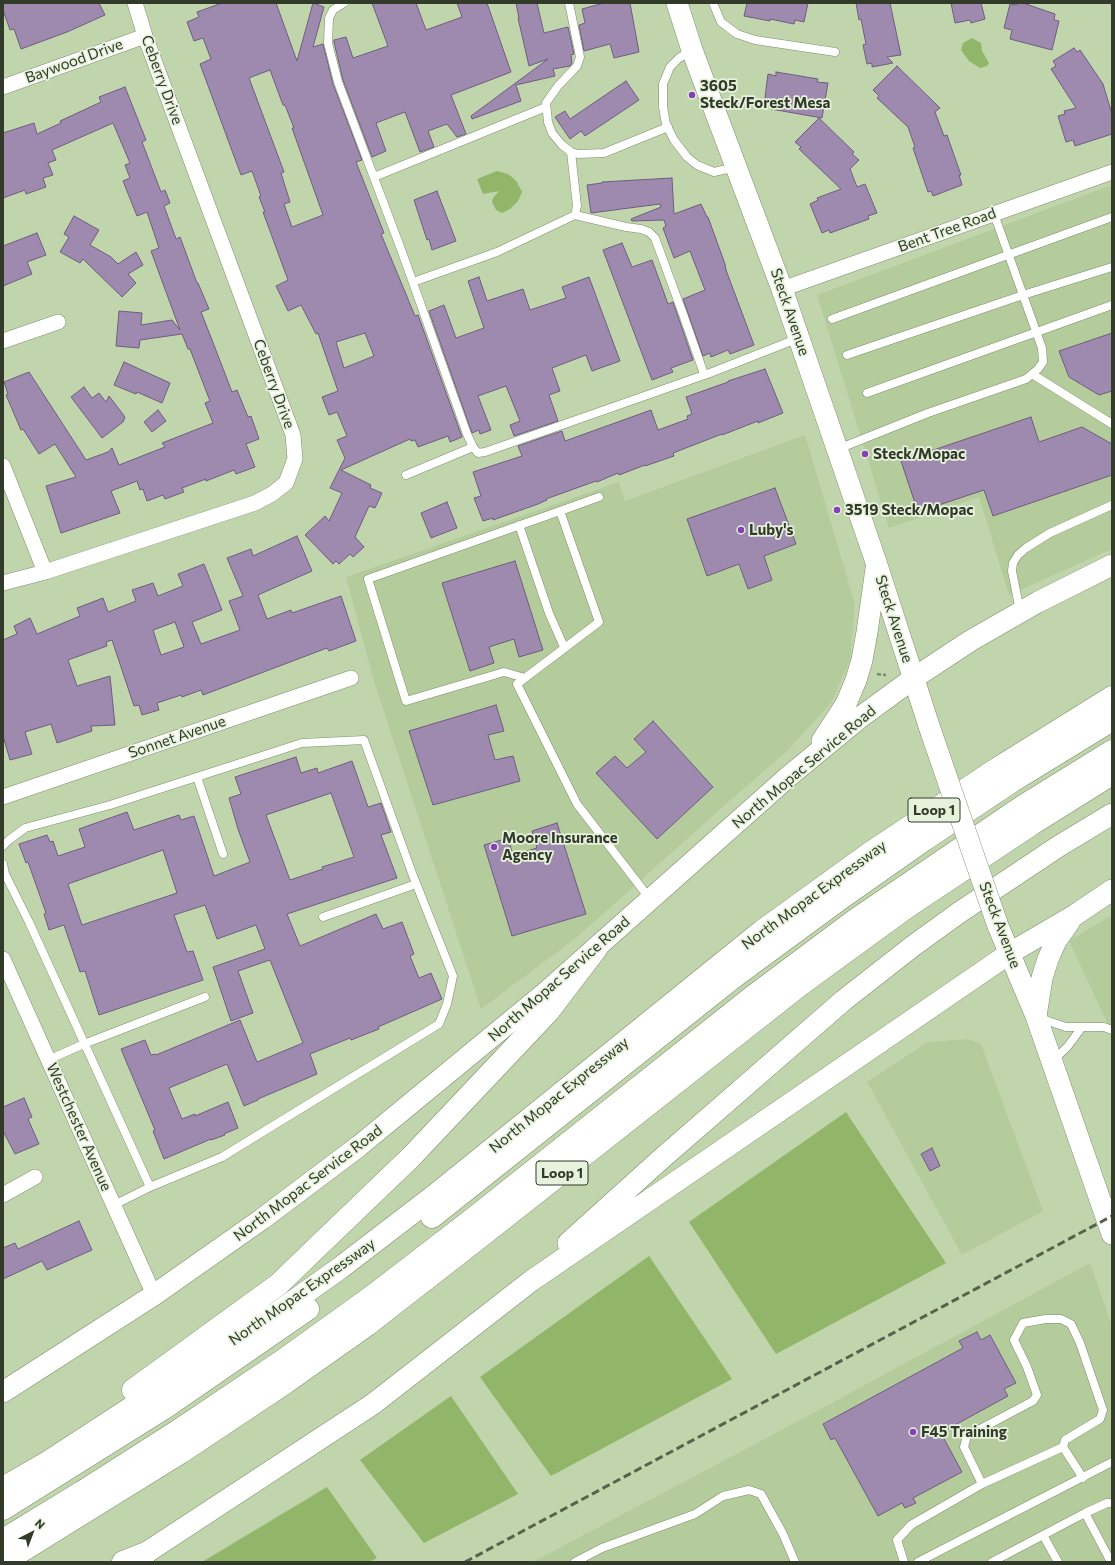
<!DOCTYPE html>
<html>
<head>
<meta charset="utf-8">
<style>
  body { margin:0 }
  #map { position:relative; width:1115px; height:1565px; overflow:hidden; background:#c1d5ad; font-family:Commissioner,sans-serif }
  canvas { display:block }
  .frame { position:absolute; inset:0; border:4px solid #323a2a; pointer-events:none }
  .north { position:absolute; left:12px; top:1513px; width:40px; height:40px; -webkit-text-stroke:3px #e7f2dd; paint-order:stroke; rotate:42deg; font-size:11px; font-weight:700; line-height:16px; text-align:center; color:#323a2a }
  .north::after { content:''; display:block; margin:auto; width:14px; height:18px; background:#323a2a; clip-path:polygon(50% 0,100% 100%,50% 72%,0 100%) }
</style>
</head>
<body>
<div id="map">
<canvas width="1115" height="1565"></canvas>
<div class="frame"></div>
<div class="north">N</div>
</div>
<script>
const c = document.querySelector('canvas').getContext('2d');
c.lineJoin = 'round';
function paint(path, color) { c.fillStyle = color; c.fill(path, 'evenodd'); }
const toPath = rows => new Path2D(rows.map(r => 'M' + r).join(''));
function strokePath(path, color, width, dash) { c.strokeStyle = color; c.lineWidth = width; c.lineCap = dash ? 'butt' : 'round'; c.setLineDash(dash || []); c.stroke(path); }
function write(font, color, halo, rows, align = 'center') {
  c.font = font + ' Commissioner,sans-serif'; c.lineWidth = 3.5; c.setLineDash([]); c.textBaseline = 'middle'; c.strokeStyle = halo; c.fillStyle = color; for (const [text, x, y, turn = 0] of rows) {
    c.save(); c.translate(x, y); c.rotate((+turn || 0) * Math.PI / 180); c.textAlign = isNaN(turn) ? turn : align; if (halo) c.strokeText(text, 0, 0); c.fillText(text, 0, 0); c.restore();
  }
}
const built = toPath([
  [1112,185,1112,549,1009,595,979,497,889,528,817,295],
  [805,435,855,604,850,660,831,703,786,752,726,804,576,938,481,1009,374,681,346,577,619,482,625,501],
  [1112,915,1112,1033,1069,941],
  [968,1039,981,1044,1043,1211,962,1255,867,1082,928,1042],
  [1090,1263,1112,1326,1112,1562,533,1562,806,1417]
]);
const water = toPath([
  [972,38,981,43,982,51,989,63,987,66,980,68,969,61,961,50,963,43],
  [497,171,508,174,513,178,517,182,522,192,518,201,510,209,502,213,496,210,492,202,493,198,499,191,483,194,477,179],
  [846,1112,946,1263,776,1354,689,1222],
  [649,1256,732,1379,551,1476,480,1377],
  [451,1396,518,1494,424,1543,360,1460],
  [327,1487,377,1558,369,1562,202,1562]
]);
const building = toPath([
  [3,3,99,3,105,15,67,32,21,49,14,29,10,30,3,10,3,3],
  [222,3,276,3,297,61,313,3,324,7,313,47,323,44,333,84,362,160,356,162,384,233,381,234,415,316,418,315,462,437,450,442,448,436,418,447,415,440,411,441,410,439,341,470,371,485,370,488,382,493,375,508,369,506,355,537,364,547,353,557,350,554,339,564,336,561,333,564,305,535,325,516,329,521,342,493,330,488,345,458,337,440,347,436,337,412,329,415,322,397,338,391,318,333,316,334,301,305,288,311,276,286,288,280,263,212,265,212,259,197,261,196,252,171,241,175,200,64,211,59,203,38,194,41,187,22,199,17,197,12,222,3],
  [270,70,283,105,285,105,294,128,292,128,323,215,292,227,284,204,290,202,281,173,284,172,249,78,270,70],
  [365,333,374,356,344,368,336,342,365,333],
  [372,3,416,3,426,30,462,17,457,3,487,3,511,72,451,95,466,134,457,137,447,124,428,131,434,147,420,152,405,112,376,123,386,151,372,157,343,80,334,42,334,40,346,37,353,58,388,46,372,3],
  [516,3,537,3,544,33,568,27,574,54,571,55,572,63,570,66,553,69,555,76,516,85,521,101,472,119,471,116,548,59,529,66,518,18,519,18,516,3],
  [604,3,630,3,639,52,614,58,610,44,584,51,579,25,585,23,582,9,604,3],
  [747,3,808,3,804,22,795,20,794,24,770,19,770,21,744,16,747,3],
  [856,3,890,3,901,55,887,57,893,63,872,67,872,63,867,64,863,45,866,44,861,19,859,20,856,3],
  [951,3,981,3,985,19,971,23,970,20,955,23,951,3],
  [1018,3,1023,3,1055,14,1054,20,1059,21,1052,50,1010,39,1012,30,1004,28,1010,4,1017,5,1018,3],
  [1074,48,1077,52,1080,50,1103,84,1112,114,1112,134,1075,146,1073,140,1066,142,1058,116,1065,114,1064,111,1076,108,1051,69,1056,66,1053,61,1074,48],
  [897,66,940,108,935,112,944,136,947,135,961,175,959,175,962,185,933,196,931,191,928,192,913,148,915,147,908,127,877,98,879,96,873,90,897,66],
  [776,72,818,79,817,82,828,83,822,118,771,109,772,107,764,105,768,74,776,76,776,72],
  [626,81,639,100,585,136,581,131,570,139,555,117,565,111,570,119,626,81],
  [125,87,146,140,142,142,161,192,165,190,170,203,164,206,176,239,180,237,197,283,198,283,209,309,201,312,212,340,232,392,237,390,248,417,251,416,259,439,246,444,255,467,236,474,234,470,206,481,206,479,182,488,184,492,165,499,163,495,147,501,143,489,140,490,137,481,111,491,120,513,61,533,46,486,76,477,55,444,39,454,23,429,21,430,6,395,8,394,4,382,29,372,86,460,108,452,112,448,119,465,165,447,162,443,213,423,205,403,210,401,190,349,188,349,182,334,140,340,139,348,116,346,119,311,142,313,141,325,172,320,180,330,151,251,159,248,147,212,137,216,123,181,130,178,125,165,130,163,113,123,52,150,56,160,48,163,53,175,43,178,46,187,26,194,25,190,3,198,3,133,34,123,37,134,61,123,60,121,101,102,99,97,125,87],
  [819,118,854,152,852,154,859,160,850,169,857,187,865,184,877,213,868,216,869,219,830,233,829,230,822,233,810,204,818,200,817,198,841,189,799,149,801,147,795,142,819,118],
  [672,178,674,214,701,204,707,217,708,217,725,264,726,270,754,345,730,354,728,350,711,357,710,353,703,356,683,299,705,290,690,251,674,258,663,228,666,226,664,220,632,221,631,219,661,207,660,204,591,213,587,185,602,183,602,182,672,178],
  [437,191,456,241,432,250,429,239,427,240,414,200,437,191],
  [74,216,99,230,90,245,111,257,118,264,136,252,143,265,128,274,136,283,122,297,83,259,80,263,60,252,69,237,64,234,74,216],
  [37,233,46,255,27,262,32,274,3,286,3,246,37,233],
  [622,243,632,267,652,260,668,304,673,302,693,360,671,368,673,372,652,380,603,250,622,243],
  [479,277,487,301,523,289,530,310,566,298,562,287,589,277,620,361,592,371,586,355,552,368,560,391,549,395,558,421,514,436,510,425,520,421,506,386,478,396,491,430,480,434,479,430,472,433,429,311,444,305,456,338,484,328,468,281,479,277],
  [1112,333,1112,391,1099,395,1069,377,1059,351,1112,333],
  [124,362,170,383,162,403,137,392,136,394,114,385,124,362],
  [765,369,783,413,758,423,758,421,722,435,722,434,673,453,674,456,645,466,645,465,619,475,618,473,597,482,596,481,546,499,547,500,538,504,493,520,493,518,483,521,474,498,481,496,473,472,522,456,518,446,562,431,565,441,651,410,658,430,688,419,687,416,692,414,686,397,728,382,728,381,765,369],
  [84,387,92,398,99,393,106,402,109,396,125,417,123,422,102,438,71,397,84,387],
  [158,410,166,421,152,432,144,422,158,410],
  [1031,417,1039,442,1082,427,1112,444,1112,475,993,516,984,490,918,512,901,461,1031,417],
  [775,488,796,544,764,556,772,580,748,589,739,564,707,576,687,519,775,488],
  [447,502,457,528,431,538,421,513,447,502],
  [297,536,312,571,258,595,267,619,291,610,292,613,341,596,356,641,329,651,327,648,203,695,201,690,182,697,181,695,157,703,159,710,142,715,139,705,134,706,112,640,106,642,107,646,68,660,77,686,110,676,115,725,91,726,92,731,57,743,51,724,25,732,32,754,10,760,3,736,3,640,17,634,14,626,30,618,37,634,80,616,77,608,103,598,108,612,136,601,132,590,153,583,158,596,183,586,178,574,204,564,222,610,192,622,201,644,240,630,229,601,243,596,227,558,251,549,253,556,297,536],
  [175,622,184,647,161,655,153,630,175,622],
  [515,561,543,650,519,657,514,639,489,647,494,663,470,671,442,583,515,561],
  [496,705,504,731,488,735,495,760,513,756,520,781,433,805,409,731,496,705],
  [653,721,713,787,657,839,596,773,615,756,627,768,646,752,634,739,653,721],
  [296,757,301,773,317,768,318,773,352,761,368,807,381,803,391,832,381,835,397,878,287,914,300,946,376,914,383,929,402,922,414,954,410,956,419,978,431,973,442,999,378,1027,379,1029,351,1040,350,1038,310,1054,317,1074,258,1099,258,1100,244,1106,227,1064,169,1088,182,1119,195,1114,195,1116,228,1102,238,1128,224,1134,225,1135,211,1140,211,1139,164,1159,153,1131,155,1130,121,1049,145,1040,151,1055,155,1054,156,1055,240,1020,257,1062,303,1043,270,960,238,971,253,1013,231,1021,213,967,265,949,256,925,217,939,205,905,174,915,187,952,193,951,203,980,99,1015,85,971,80,972,64,925,49,930,44,914,46,913,28,862,26,863,19,844,47,835,50,842,53,841,58,856,85,847,79,829,127,812,134,830,179,815,181,820,194,816,214,876,250,862,238,829,229,798,241,794,235,777,296,757],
  [331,793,354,857,322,867,323,869,290,880,266,815,331,793],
  [163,850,177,893,82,925,68,884,163,850],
  [557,823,586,914,512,936,484,845,508,838,513,855,537,848,532,831,557,823],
  [24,1098,32,1117,28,1119,39,1144,15,1154,3,1131,3,1107,24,1098],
  [932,1148,940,1166,930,1171,921,1154,932,1148],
  [79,1221,92,1250,47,1270,42,1261,3,1279,3,1248,15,1243,18,1249,79,1221],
  [977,1332,981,1340,990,1335,1016,1383,1004,1389,1008,1396,944,1431,945,1433,942,1435,962,1472,913,1498,916,1503,905,1508,902,1503,878,1516,835,1438,831,1440,823,1424,963,1348,959,1341,977,1332]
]);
const path = toPath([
  [877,674,886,675]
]);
const lane = toPath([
  [344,3,333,10,329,18,328,43,338,82,402,252,467,434,473,447,478,453,485,452,710,373,799,338],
  [569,3,580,57,577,66,558,86,546,103,548,122,552,133,562,145,571,152,578,154,604,153,668,127],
  [713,3,721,22,737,34,755,40,835,52],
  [691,51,679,58,670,67,663,84,663,107,666,124,674,140,687,157,697,165,714,172,736,167],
  [374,177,546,107],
  [575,215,626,227,641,229,649,232,655,238,684,317,704,374],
  [413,282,497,252,575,215,577,206,571,152],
  [832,319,1112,217],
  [847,355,1023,295,1112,267],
  [1032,374,1112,424],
  [867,393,1112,305],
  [838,449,928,413,1026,379,1038,369,1043,362,1042,348,994,214],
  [406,475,473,447],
  [599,497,560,511,599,622,517,684,577,804,650,899],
  [519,525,549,613,564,647],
  [1020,611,1012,571,1013,563,1018,555,1026,548,1050,533,1112,505],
  [525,678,504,672,406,701,368,579,560,511],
  [197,777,223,854],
  [3,846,9,840,25,828,110,805,302,743,364,740,412,873,453,976,447,1004,439,1024,222,1157,150,1187],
  [3,864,5,874,29,922,150,1187,114,1205],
  [323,917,416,884],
  [1039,1018,1066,1027,1104,1027,1112,1030],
  [48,1060,84,1044,205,997],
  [1053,1061,1068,1046,1082,1027],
  [982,1484,1063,1447],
  [1085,1513,1111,1562],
  [1043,1535,1058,1562],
  [575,1562,602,1548,695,1514,723,1496,749,1490,761,1494,783,1534,795,1562],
  [904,1562,897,1540,911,1525,982,1484,964,1447,967,1436,1033,1401,1037,1395,1027,1367,1014,1340,1023,1323,1046,1319,1061,1319,1071,1324,1080,1343,1103,1410,1100,1419,1065,1440,1063,1447,1083,1478],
  [918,1562,1112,1462],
  [992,1562,1085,1513,1107,1503,1112,1503]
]);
const street = toPath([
  [3,87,145,36],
  [782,289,1112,172],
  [3,341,58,322],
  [3,466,45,572],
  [3,583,45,572,255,503,272,494,286,483,295,459,293,435,145,36,135,3],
  [3,797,351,678],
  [3,959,154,1295],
  [3,1195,35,1177]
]);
const secondary = toPath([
  [677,3,692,50,782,289,876,562,930,729],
  [822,741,846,704,856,680,862,660,867,632,876,569],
  [998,926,1036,1016,1112,1234],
  [1036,1016,1042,978,1048,959,1056,941,1070,921],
  [568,1243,660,1160,844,1000,913,946,960,912,1059,846,1112,814],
  [3,1392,154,1295,262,1219,359,1146,545,993,789,776,862,716,914,678,970,641,1038,602,1112,565],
  [132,1562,373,1404,531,1281,1010,953,1075,915,1112,890]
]);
const highway = toPath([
  [432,1217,734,977,840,899,924,840,1011,782,1112,720],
  [133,1390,279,1284,312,1252,411,1157,548,1012,596,949],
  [3,1488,48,1462,277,1313,340,1268,434,1196,762,931,870,853,998,768,1112,697],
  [3,1509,166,1407,308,1309],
  [3,1540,82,1492,176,1432,282,1361,371,1297,470,1221,752,997,855,920,1023,806,1112,751],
  [4,1562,180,1453,285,1383,367,1325,480,1237,800,985,907,907,1032,824,1112,774],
  [123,1562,146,1553]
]);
const rail = toPath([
  [465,1562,1112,1216]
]);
const secondaryBridge = toPath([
  [930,729,998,926]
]);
const markers = [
  [692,95,4,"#8641b4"],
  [865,454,4,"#8641b4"],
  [837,510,4,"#8641b4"],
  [741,530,4,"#8641b4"],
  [494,847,4,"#8641b4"],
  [913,1432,4,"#8641b4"]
];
const shields = [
  [934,810,52],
  [562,1173,52]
];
const shieldNames = [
  ["Loop 1",934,810],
  ["Loop 1",562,1173]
];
const streetNames = [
  ["Baywood Drive",74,61,-20],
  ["Ceberry Drive",162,80,70],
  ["Bent Tree Road",947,230,-20],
  ["Steck Avenue",790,312,71],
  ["Ceberry Drive",274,384,70],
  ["Steck Avenue",894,619,72],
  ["Sonnet Avenue",177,737,-19],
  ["North Mopac Service Road",804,767,-40],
  ["North Mopac Expressway",814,895,-36],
  ["Steck Avenue",1000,925,69],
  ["North Mopac Service Road",559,979,-41],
  ["North Mopac Expressway",559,1095,-39],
  ["Westchester Avenue",79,1127,66],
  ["North Mopac Service Road",308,1183,-37],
  ["North Mopac Expressway",302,1292,-35]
];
const poiNames = [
  ["3605",700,86],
  ["Steck/Forest Mesa",700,103],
  ["Steck/Mopac",873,454],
  ["3519 Steck/Mopac",845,510],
  ["Luby's",749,530],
  ["Moore Insurance",502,838],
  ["Agency",502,855],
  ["F45 Training",921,1432]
];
paint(built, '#b4cb9c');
paint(water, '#91b569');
paint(building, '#9e8aaf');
strokePath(building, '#6f5c7f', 1);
strokePath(lane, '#7d8f6a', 9);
strokePath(street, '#7d8f6a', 16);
strokePath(secondary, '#7d8f6a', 22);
strokePath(highway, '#7d8f6a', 23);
strokePath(path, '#7c8a6d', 2.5, [4, 2]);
strokePath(lane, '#fff', 8);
strokePath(street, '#fff', 15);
strokePath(secondary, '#fff', 21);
strokePath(highway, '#fff', 22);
strokePath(rail, '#57624c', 3, [8, 4]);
strokePath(secondaryBridge, '#7d8f6a', 22, []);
strokePath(secondaryBridge, '#fff', 21);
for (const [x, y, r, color] of markers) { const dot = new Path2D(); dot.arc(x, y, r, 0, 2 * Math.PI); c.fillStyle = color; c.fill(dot); strokePath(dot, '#e7f2dd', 1.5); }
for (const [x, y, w] of shields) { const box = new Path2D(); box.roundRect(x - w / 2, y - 12, w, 24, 3); c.fillStyle = '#e7f2dd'; c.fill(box); strokePath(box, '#323a2a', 1); }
write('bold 14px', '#323a2a', null, shieldNames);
write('15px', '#323a2a', '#e7f2dd', streetNames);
write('bold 15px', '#323a2a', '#e7f2dd', poiNames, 'left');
</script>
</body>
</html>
